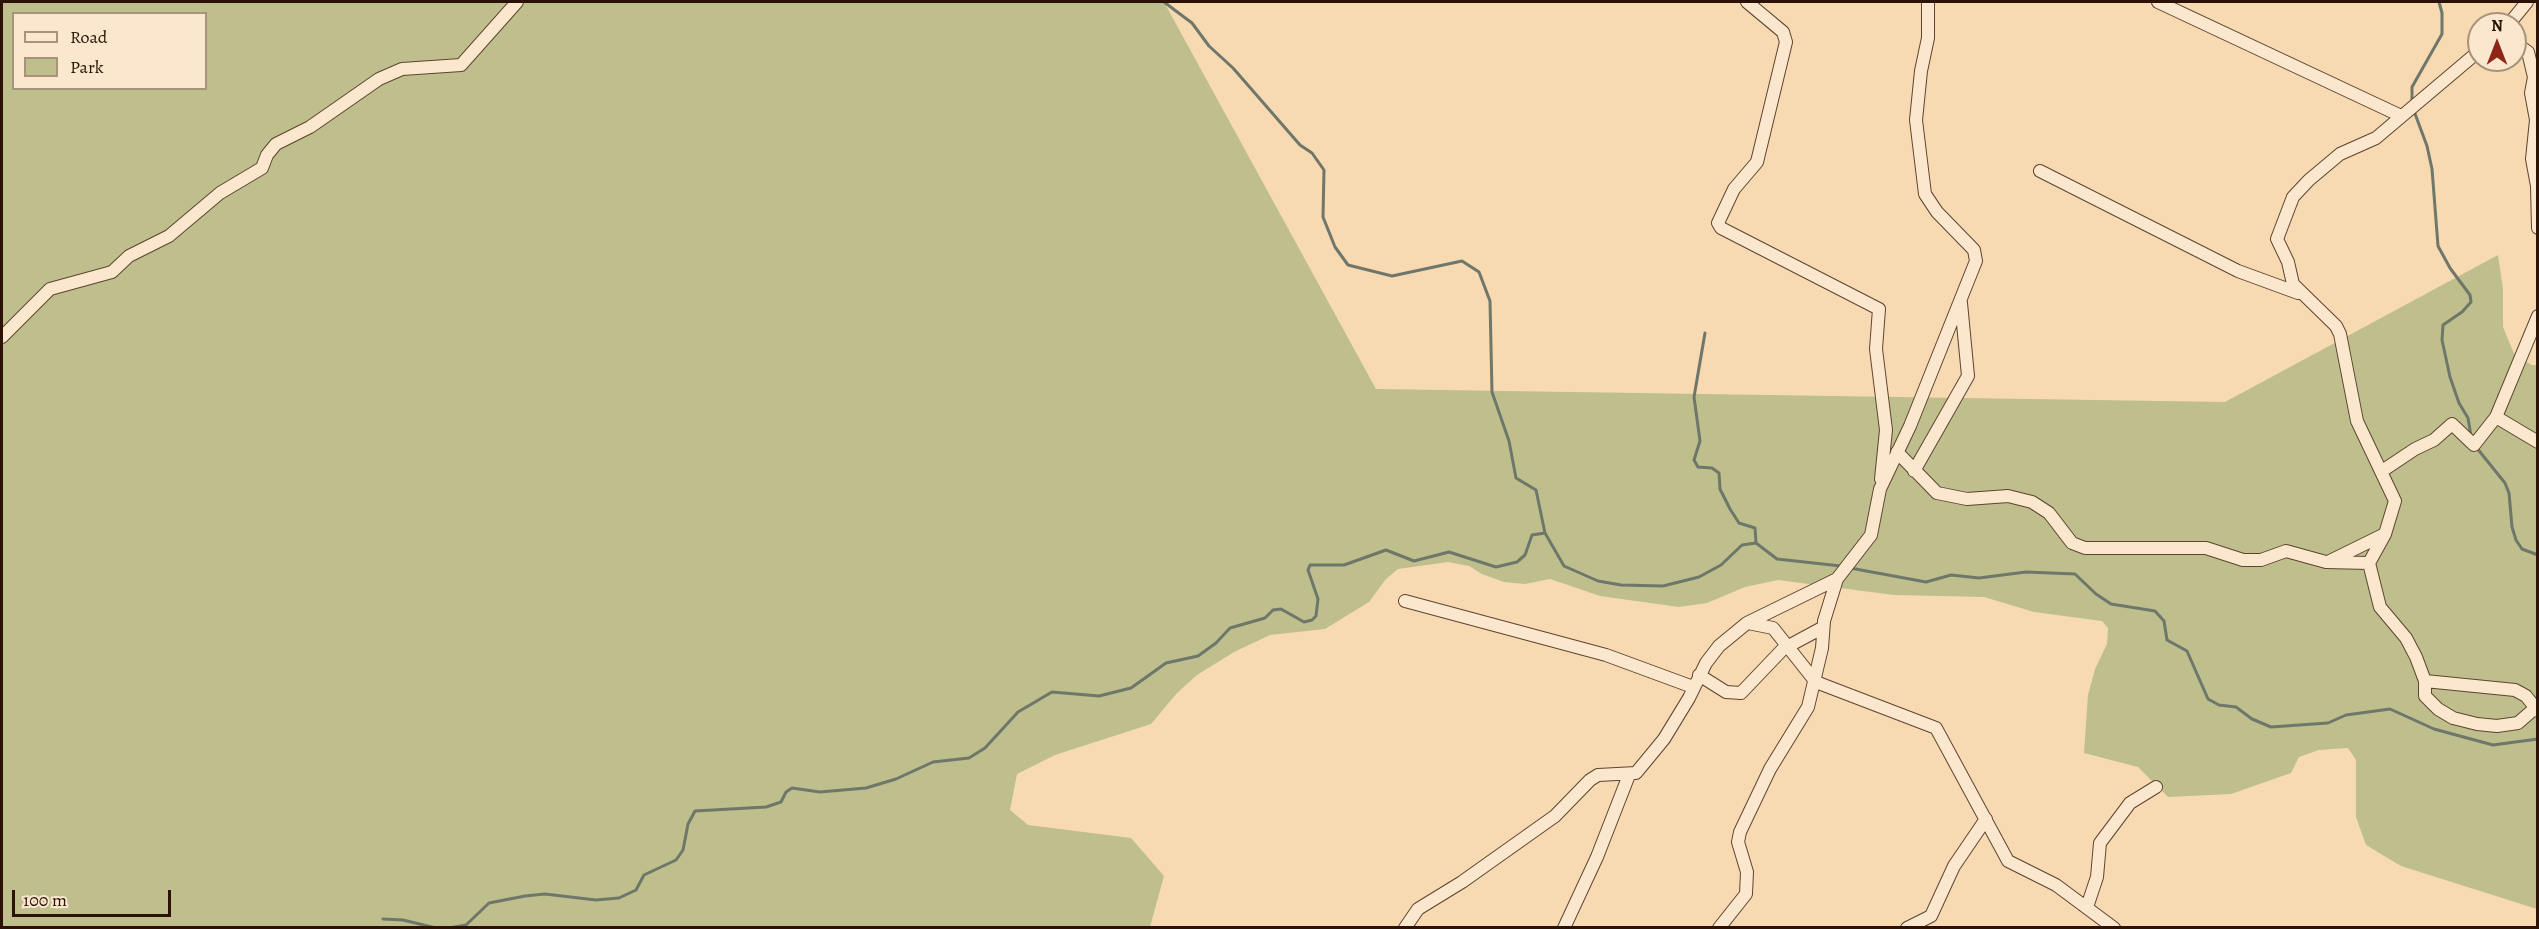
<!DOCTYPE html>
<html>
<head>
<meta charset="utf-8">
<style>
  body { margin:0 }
  #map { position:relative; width:2539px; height:929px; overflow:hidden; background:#f7dab2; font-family:Alegreya,serif }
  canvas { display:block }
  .frame { position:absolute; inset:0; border:3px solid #2b1205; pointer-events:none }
  .legend { position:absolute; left:12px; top:12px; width:195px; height:78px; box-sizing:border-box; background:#fae7cd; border:2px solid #a7927d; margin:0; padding:8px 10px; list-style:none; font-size:18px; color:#2b1205 }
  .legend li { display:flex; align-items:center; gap:12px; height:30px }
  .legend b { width:30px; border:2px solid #a7927d }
  .north { position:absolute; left:2467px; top:12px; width:60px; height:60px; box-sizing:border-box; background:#fae7cd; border:2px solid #a7927d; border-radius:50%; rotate:0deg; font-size:16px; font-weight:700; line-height:24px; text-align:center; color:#2b1205 }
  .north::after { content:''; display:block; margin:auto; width:21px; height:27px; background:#8f2418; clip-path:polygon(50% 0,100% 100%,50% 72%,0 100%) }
  .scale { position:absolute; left:12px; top:890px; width:159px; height:27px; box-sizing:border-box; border:3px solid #2b1205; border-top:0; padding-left:8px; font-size:18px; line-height:21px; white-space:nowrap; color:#2b1205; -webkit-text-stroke:4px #fae7cd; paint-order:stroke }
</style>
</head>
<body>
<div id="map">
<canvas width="2539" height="929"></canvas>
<div class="frame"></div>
<ul class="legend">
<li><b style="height:8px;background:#fae7cd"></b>Road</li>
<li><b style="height:16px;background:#bebf8c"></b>Park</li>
</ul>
<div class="north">N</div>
<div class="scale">100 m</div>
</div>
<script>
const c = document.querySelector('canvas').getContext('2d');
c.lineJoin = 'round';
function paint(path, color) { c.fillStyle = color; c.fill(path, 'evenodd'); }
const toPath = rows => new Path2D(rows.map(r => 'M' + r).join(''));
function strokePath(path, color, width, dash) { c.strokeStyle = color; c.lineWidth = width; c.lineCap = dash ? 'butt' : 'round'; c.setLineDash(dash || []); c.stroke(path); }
const green = toPath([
  [2,2,1164,2,1376,389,2225,402,2498,255,2503,289,2503,327,2515,356,2532,365,2537,365,2537,909,2401,866,2366,845,2356,817,2356,760,2348,748,2319,750,2299,757,2291,773,2231,794,2168,797,2138,767,2084,753,2088,695,2095,669,2107,644,2108,628,2102,621,2034,612,1984,597,1894,595,1778,580,1745,587,1707,603,1679,607,1600,596,1550,579,1525,584,1504,582,1482,574,1469,566,1448,562,1398,569,1386,579,1369,602,1325,629,1270,635,1234,652,1197,675,1177,693,1151,724,1055,755,1017,774,1010,810,1028,825,1131,838,1164,876,1150,927,2,928],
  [14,14,206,14,206,88,14,88]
]);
const stream = toPath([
  [1164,2,1192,23,1209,46,1233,68,1300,145,1312,153,1324,170,1323,217,1335,247,1348,265,1392,276,1462,261,1479,272,1490,301,1492,392,1509,441,1516,478,1536,490,1545,533,1564,566,1598,581,1621,585,1663,586,1699,577,1721,565,1742,545,1756,543,1777,559,1841,566],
  [2412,102,2412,87,2442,34,2442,13,2439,2],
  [2414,111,2427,146,2432,169,2438,246,2450,268,2470,295,2471,302,2462,312,2443,325,2442,340,2450,377,2459,403,2468,418,2471,436],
  [1705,333,1694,397,1700,441,1694,460,1698,467,1712,468,1719,473,1720,489,1730,509,1739,523,1755,528,1756,543],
  [2476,447,2505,483,2509,493,2512,527,2516,540,2522,549,2538,555],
  [1850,568,1926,582,1951,575,1979,578,2026,572,2075,574,2096,594,2111,604,2155,611,2164,621,2167,640,2187,651,2208,699,2219,705,2236,707,2252,719,2271,727,2328,723,2346,715,2390,709,2434,729,2493,745,2538,739],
  [383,919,403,920,436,928],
  [449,928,466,925,489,903,525,896,545,894,596,900,619,898,636,890,644,875,676,860,683,850,688,824,695,811,766,807,781,802,786,792,792,788,820,792,866,788,896,779,933,762,969,758,985,748,1018,712,1052,692,1099,696,1131,688,1166,663,1198,656,1216,643,1230,628,1265,618,1273,610,1281,609,1304,622,1312,620,1316,616,1318,599,1308,570,1310,565,1344,565,1386,550,1414,561,1449,552,1496,567,1517,562,1525,555,1532,535,1545,533]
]);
const street = toPath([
  [1747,2,1783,32,1786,42,1757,162,1734,189,1718,223,1721,228,1879,309,1876,349,1886,430,1881,479],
  [2158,2,2399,115],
  [2509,24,2527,2],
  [2515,43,2528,52,2534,77,2531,93,2536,120,2532,159,2537,186,2538,228],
  [2479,51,2376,138,2340,154,2309,180,2293,197,2277,239,2288,262,2293,284,2336,326,2340,334,2357,421,2395,501,2385,534,2369,563,2380,607,2406,638,2416,657,2425,681,2425,696,2438,709,2453,718,2477,724,2497,726,2518,723,2534,709],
  [2040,171,2238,271,2298,293],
  [2,337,50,289,112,272,129,256,169,236,220,193,262,168,267,155,276,144,310,127,379,79,402,69,461,65,517,2],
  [2496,417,2538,316],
  [1897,452,1937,493,1967,499,2008,496,2032,502,2049,513,2072,543,2085,548,2206,548,2243,560,2261,560,2286,551,2326,562,2369,563],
  [1914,471,1968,376,1961,303],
  [2382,471,2415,449,2434,440,2452,424,2474,445,2496,417,2538,442],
  [2330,561,2385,534],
  [1405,601,1606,655,1693,687],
  [1748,623,1773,628,1815,681,1821,684,1936,728,2008,861,2056,885,2114,928],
  [1699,675,1726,692,1741,693,1783,649,1822,628],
  [2425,681,2515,690,2526,696,2538,711],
  [2087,907,2097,877,2100,843,2130,803,2156,787],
  [1405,928,1418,909,1462,882,1555,816,1590,780,1598,775,1636,773,1664,739,1689,698,1706,663,1719,646,1747,623,1837,579,1871,535,1880,489,1910,426,1976,261,1974,250,1937,212,1925,194,1916,120,1921,71,1928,38,1928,2],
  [1564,928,1597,857,1629,775],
  [1719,928,1746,894,1747,872,1738,842,1740,832,1770,769,1808,707,1822,648,1824,621,1837,579],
  [1907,928,1931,916,1954,866,1986,819]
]);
paint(green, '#bebf8c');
strokePath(stream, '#6f776a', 3);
strokePath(street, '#5e4430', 14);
strokePath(street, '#fae7cd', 12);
</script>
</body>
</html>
